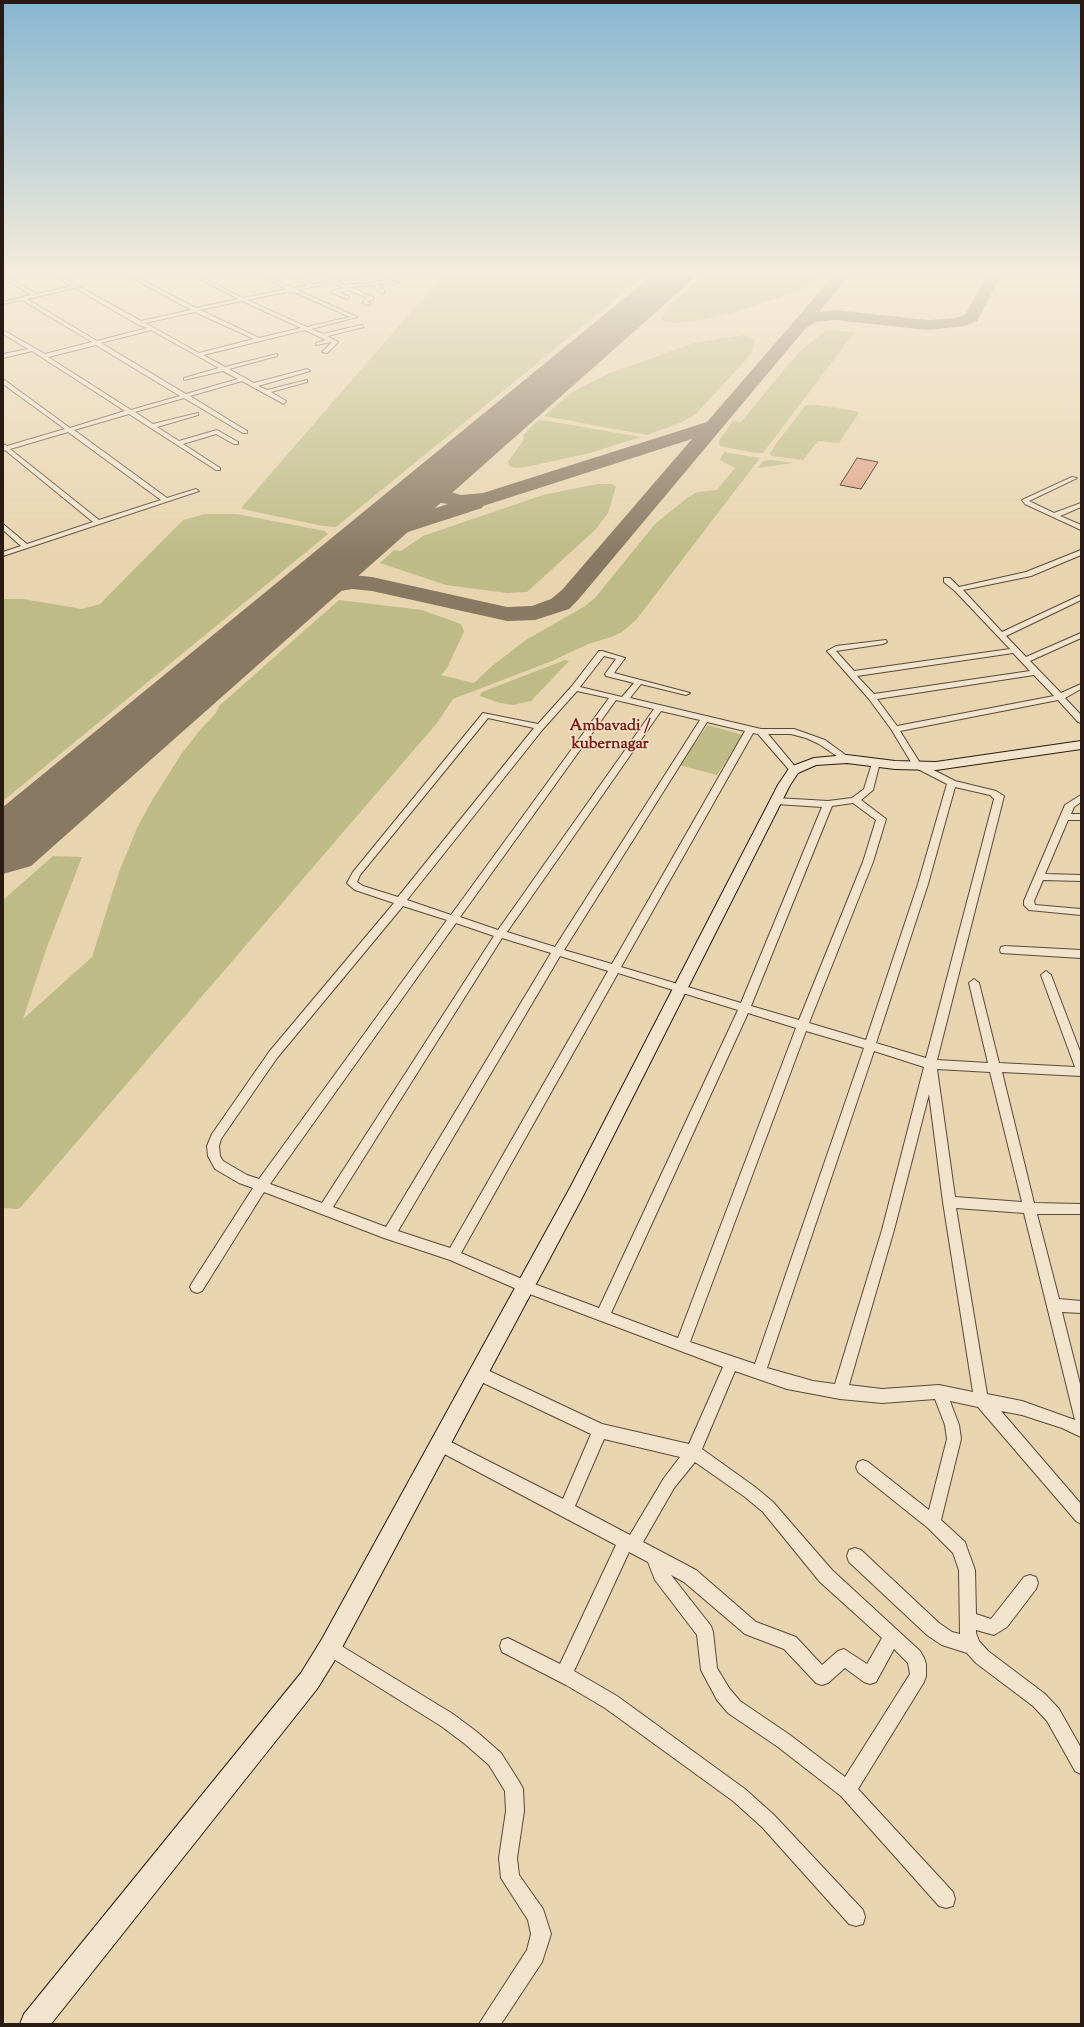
<!DOCTYPE html>
<html>
<head>
<meta charset="utf-8">
<style>
  body { margin:0 }
  #map { position:relative; width:1084px; height:2027px; overflow:hidden; background:#e9d4b0; font-family:"Sorts Mill Goudy",serif }
  canvas { display:block }
  .frame { position:absolute; inset:0; border:4px solid #291b14; pointer-events:none }
</style>
</head>
<body>
<div id="map">
<canvas width="1084" height="2027"></canvas>
<div class="frame"></div>
</div>
<script>
const c = document.querySelector('canvas').getContext('2d');
c.lineJoin = 'round';
function paint(path, color) { c.fillStyle = color; c.fill(path, 'evenodd'); }
const toPath = rows => new Path2D(rows.map(r => 'M' + r).join(''));
function strokePath(path, color, width, dash) { c.strokeStyle = color; c.lineWidth = width; c.lineCap = dash ? 'butt' : 'round'; c.setLineDash(dash || []); c.stroke(path); }
function write(font, color, halo, rows, align = 'center') {
  c.font = font + ' "Sorts Mill Goudy",serif'; c.lineWidth = 3; c.setLineDash([]); c.textBaseline = 'middle'; c.strokeStyle = halo; c.fillStyle = color; for (const [text, x, y, turn = 0] of rows) {
    c.save(); c.translate(x, y); c.rotate((+turn || 0) * Math.PI / 180); c.textAlign = isNaN(turn) ? turn : align; if (halo) c.strokeText(text, 0, 0); c.fillText(text, 0, 0); c.restore();
  }
}
const green = toPath([
  [444,274,647,274,336,527,323,526,242,509,242,507,266,479],
  [704,274,823,274,815,282,801,290,732,313,696,321,673,323,664,322,661,318,668,309,667,307],
  [826,330,855,332,763,453,755,453,720,446,719,443,720,439,733,421,741,422,798,353],
  [744,335,754,339,754,345,751,354,696,414,680,423,647,435,544,416,572,392,610,373,694,343],
  [806,405,818,405,855,411,859,413,839,443,818,441,803,460,772,456,770,454,775,445],
  [539,420,548,421,641,437,590,453,526,467,516,468,509,466,508,462,523,441,524,434],
  [724,452,760,458,636,620,622,632,611,637,588,644,552,661,453,699,437,723,20,1208,17,1209,3,1208,3,900,53,856,82,857,47,947,23,1019,92,957,119,872,137,828,151,802,182,753,200,730,216,713,219,706,339,600,422,610,461,624,464,631,462,636,447,668,441,675,474,683,492,666,526,640,585,606,595,598,655,524,687,498,697,492,717,490,735,468,720,460],
  [769,460,774,460,793,463,758,468,763,461],
  [597,484,612,484,616,487,608,513,596,529,527,592,507,593,446,585,380,563,394,550,401,551,423,536,543,495],
  [205,514,237,514,325,531,328,534,3,801,3,599,23,599,82,609,100,604,183,520],
  [565,660,569,661,531,701,513,705,500,703,480,696,481,693,487,690],
  [708,725,743,735,717,775,679,765]
]);
const taxiway = toPath([
  [835,274,850,274,819,312,835,310,927,320,956,318,965,315,988,274,1002,274,977,321,965,326,927,330,835,320,815,322,805,329,578,600,569,609,535,620,507,621,372,591,352,589,324,594,312,599,293,613,284,615,275,613,272,608,275,603,296,589,310,583,352,575,372,577,507,607,532,606,551,599,562,590,692,439,483,506,482,508,374,543,366,545,358,543,355,538,358,533,448,504,435,502,422,490,425,479,428,475,435,473,442,475,445,479,444,488,450,492,461,495,483,493,707,422,835,274]
]);
const runway = toPath([
  [654,274,696,274,690,282,31,866,3,874,3,807,654,274]
]);
const building = toPath([
  [857,458,878,462,861,489,840,485,857,458]
]);
const street = toPath([
  [3,274,36,294,72,286,51,274,56,274,141,321,191,310,125,274,130,274,196,308,238,299,191,274,196,274,243,298,287,289,256,274,261,274,293,288,308,285,285,274,290,274,313,284,330,281,321,274,325,274,332,279,375,274,336,281,345,285,392,280,399,283,377,284,385,291,383,294,372,285,350,287,373,297,373,299,368,302,370,304,368,305,362,302,367,298,349,290,339,292,349,297,347,299,332,293,332,291,344,288,334,283,297,290,357,317,311,329,323,334,361,325,364,327,327,336,338,342,327,353,322,352,332,342,316,345,316,343,326,340,305,330,203,355,225,367,277,354,277,356,229,369,254,383,307,369,310,371,258,386,267,390,307,380,307,382,271,392,286,401,284,404,242,381,190,396,247,431,247,433,243,433,184,398,135,412,153,424,198,413,198,415,157,427,179,441,217,430,238,442,238,444,234,444,216,434,183,444,220,468,220,470,216,470,129,414,74,430,167,498,196,489,199,491,3,556,3,552,21,546,3,530,3,524,27,544,93,522,5,450,3,451,3,444,7,446,65,429,3,384,3,379,70,428,125,411,32,351,3,358,3,354,28,349,3,334,3,330,45,354,92,342,22,300,3,304,3,302,31,295,3,277,3,274],
  [75,288,137,324,147,328,97,341,27,299,75,288],
  [292,291,350,317,307,327,247,300,292,291],
  [242,301,301,328,259,338,200,310,242,301],
  [195,312,254,339,199,353,145,323,195,312],
  [151,330,219,368,184,378,184,380,223,371,238,379,186,394,101,343,151,330],
  [96,345,180,396,131,410,48,357,96,345],
  [68,432,161,500,99,520,10,449,68,432],
  [1072,477,1077,478,1029,501,1054,513,1081,503,1081,507,1060,516,1081,525,1081,530,1025,504,1022,500,1072,477],
  [1081,550,1081,555,1031,576,963,590,1002,632,1081,595,1081,600,1006,636,1026,657,1081,633,1081,638,1030,661,1061,693,1081,684,1081,689,1065,698,1081,715,1081,723,1078,722,1058,700,900,731,920,763,955,781,996,791,1004,796,937,1060,988,1063,969,983,974,979,979,983,999,1063,1075,1067,1041,975,1046,971,1051,975,1081,1054,1081,1076,1002,1072,1034,1203,1081,1204,1081,1214,1037,1214,1059,1299,1081,1301,1081,1313,1062,1312,1081,1388,1081,1437,1062,1428,1022,1415,1001,1411,1081,1504,1081,1524,1076,1521,978,1407,950,1401,959,1425,961,1439,941,1520,965,1542,967,1548,975,1570,976,1614,991,1619,1024,1577,1030,1575,1036,1577,1038,1583,1036,1589,1007,1627,994,1635,976,1630,976,1633,979,1641,988,1651,1045,1694,1059,1709,1081,1748,1081,1774,1075,1771,1047,1721,1033,1706,976,1663,967,1653,942,1645,927,1635,849,1562,847,1556,849,1550,855,1548,861,1550,939,1623,952,1632,960,1634,959,1570,953,1553,928,1528,858,1472,856,1467,858,1462,863,1460,868,1462,929,1510,947,1439,945,1425,935,1399,882,1403,840,1399,787,1389,735,1371,702,1449,755,1487,773,1502,832,1570,920,1651,924,1658,926,1664,926,1676,924,1682,858,1789,953,1892,955,1899,953,1906,946,1908,939,1906,841,1796,778,1747,728,1713,717,1700,701,1670,697,1635,655,1580,648,1562,629,1552,574,1671,617,1696,745,1789,774,1815,863,1910,865,1917,863,1924,856,1926,849,1924,762,1827,733,1801,605,1708,566,1685,502,1652,500,1646,502,1640,508,1638,560,1664,616,1545,435,1449,433,1444,435,1439,440,1437,445,1439,563,1499,591,1434,473,1378,471,1373,473,1368,478,1366,483,1368,602,1424,689,1444,723,1367,519,1290,450,1260,384,1238,264,1192,202,1291,197,1293,192,1291,190,1287,192,1283,253,1188,239,1183,215,1169,208,1156,207,1146,212,1134,269,1052,394,903,355,890,349,885,347,883,353,872,483,713,538,724,572,686,599,651,602,651,625,658,614,673,690,693,686,695,641,684,630,698,761,729,794,729,825,740,851,759,847,762,844,761,819,744,806,738,791,734,768,734,798,770,794,773,791,772,758,734,753,733,621,967,741,1003,822,807,776,804,771,801,776,798,828,801,852,798,864,789,873,760,879,760,880,762,873,790,861,800,886,819,873,862,809,1023,866,1040,918,884,947,784,914,767,891,729,869,699,827,651,836,646,886,640,887,642,883,644,836,651,854,671,1010,649,955,591,944,582,944,578,950,578,959,587,1026,572,1081,550],
  [1013,653,1030,671,874,694,857,676,1013,653],
  [604,656,616,659,605,674,606,676,634,683,622,697,580,687,604,656],
  [1034,675,1054,696,897,726,877,699,1034,675],
  [577,691,609,698,451,915,407,900,543,729,577,691],
  [616,700,654,709,498,930,460,917,616,700],
  [661,711,700,720,555,947,507,932,661,711],
  [488,718,534,728,398,897,363,886,357,882,360,875,488,718],
  [707,722,745,731,612,964,564,950,707,722],
  [955,787,990,795,994,799,926,1058,876,1043,928,884,955,787],
  [853,803,876,820,863,862,799,1020,751,1006,832,806,853,803],
  [403,906,447,920,259,1179,247,1175,223,1161,220,1156,219,1146,221,1139,277,1058,403,906],
  [456,923,494,936,322,1203,270,1184,456,923],
  [502,938,551,953,386,1227,333,1207,502,938],
  [560,956,608,971,450,1248,398,1231,560,956],
  [618,973,738,1010,599,1308,529,1282,461,1253,618,973],
  [748,1013,796,1028,678,1338,611,1313,748,1013],
  [806,1031,864,1048,755,1364,690,1342,806,1031],
  [874,1051,924,1067,882,1230,835,1384,813,1381,767,1368,874,1051],
  [937,1069,990,1072,1022,1202,955,1197,937,1069],
  [929,1094,943,1202,973,1392,939,1385,882,1389,849,1385,894,1230,929,1094],
  [956,1208,1024,1213,1075,1420,1022,1401,987,1394,956,1208],
  [604,1439,680,1457,664,1478,630,1535,575,1506,604,1439],
  [695,1462,745,1497,763,1512,820,1582,882,1638,867,1664,844,1649,838,1651,822,1665,796,1637,756,1622,696,1570,643,1542,674,1488,695,1462],
  [671,1575,684,1582,745,1634,784,1649,816,1683,822,1685,828,1683,845,1668,864,1682,870,1684,876,1682,894,1649,908,1663,910,1674,845,1777,790,1735,740,1701,729,1688,717,1668,713,1632,711,1626,671,1575],
  [1081,795,1081,802,1074,807,1071,814,1081,814,1081,820,1068,820,1045,874,1081,875,1081,881,1043,880,1034,901,1035,905,1081,909,1081,915,1029,910,1024,905,1024,901,1065,805,1081,795],
  [1005,946,1081,950,1081,958,1001,953,1000,950,1001,947,1005,946],
  [330,1639,453,1714,477,1732,501,1753,520,1783,523,1789,524,1811,517,1858,519,1875,543,1909,551,1934,542,1962,501,2024,479,2024,527,1950,531,1934,528,1920,501,1878,499,1858,506,1811,505,1791,489,1765,465,1744,441,1726,324,1653,322,1647,324,1641,330,1639]
]);
const secondary = toPath([
  [1081,741,1081,749,936,770,895,769,847,763,816,765,798,773,790,785,583,1196,338,1655,317,1689,51,2024,20,2024,24,2014,301,1673,322,1639,571,1186,778,785,790,767,814,758,847,755,895,761,936,762,1081,741]
]);
const farDistrictnames = [
  ["Ambavadi /",610,727],
  ["kubernagar",610,745]
];
paint(green, '#bebb86');
paint(taxiway, '#897862');
paint(runway, '#897862');
paint(building, '#e0a489');
strokePath(building, '#291b14', 1);
strokePath(street, '#59493b', 2);
strokePath(secondary, '#291b14', 2);
paint(street, '#f1e3cc');
paint(secondary, '#f1e3cc');
const sky = c.createLinearGradient(0, 0, 0, 557);
sky.addColorStop(0, '#87b6d0');
sky.addColorStop(0.49, '#f5ecdb');
sky.addColorStop(1, '#f5ecdb00');
c.fillStyle = sky;
c.fillRect(0, 0, 1084, 557);
write('bold 16px', '#7a1f14', '#f1e3cc', farDistrictnames);
</script>
</body>
</html>
